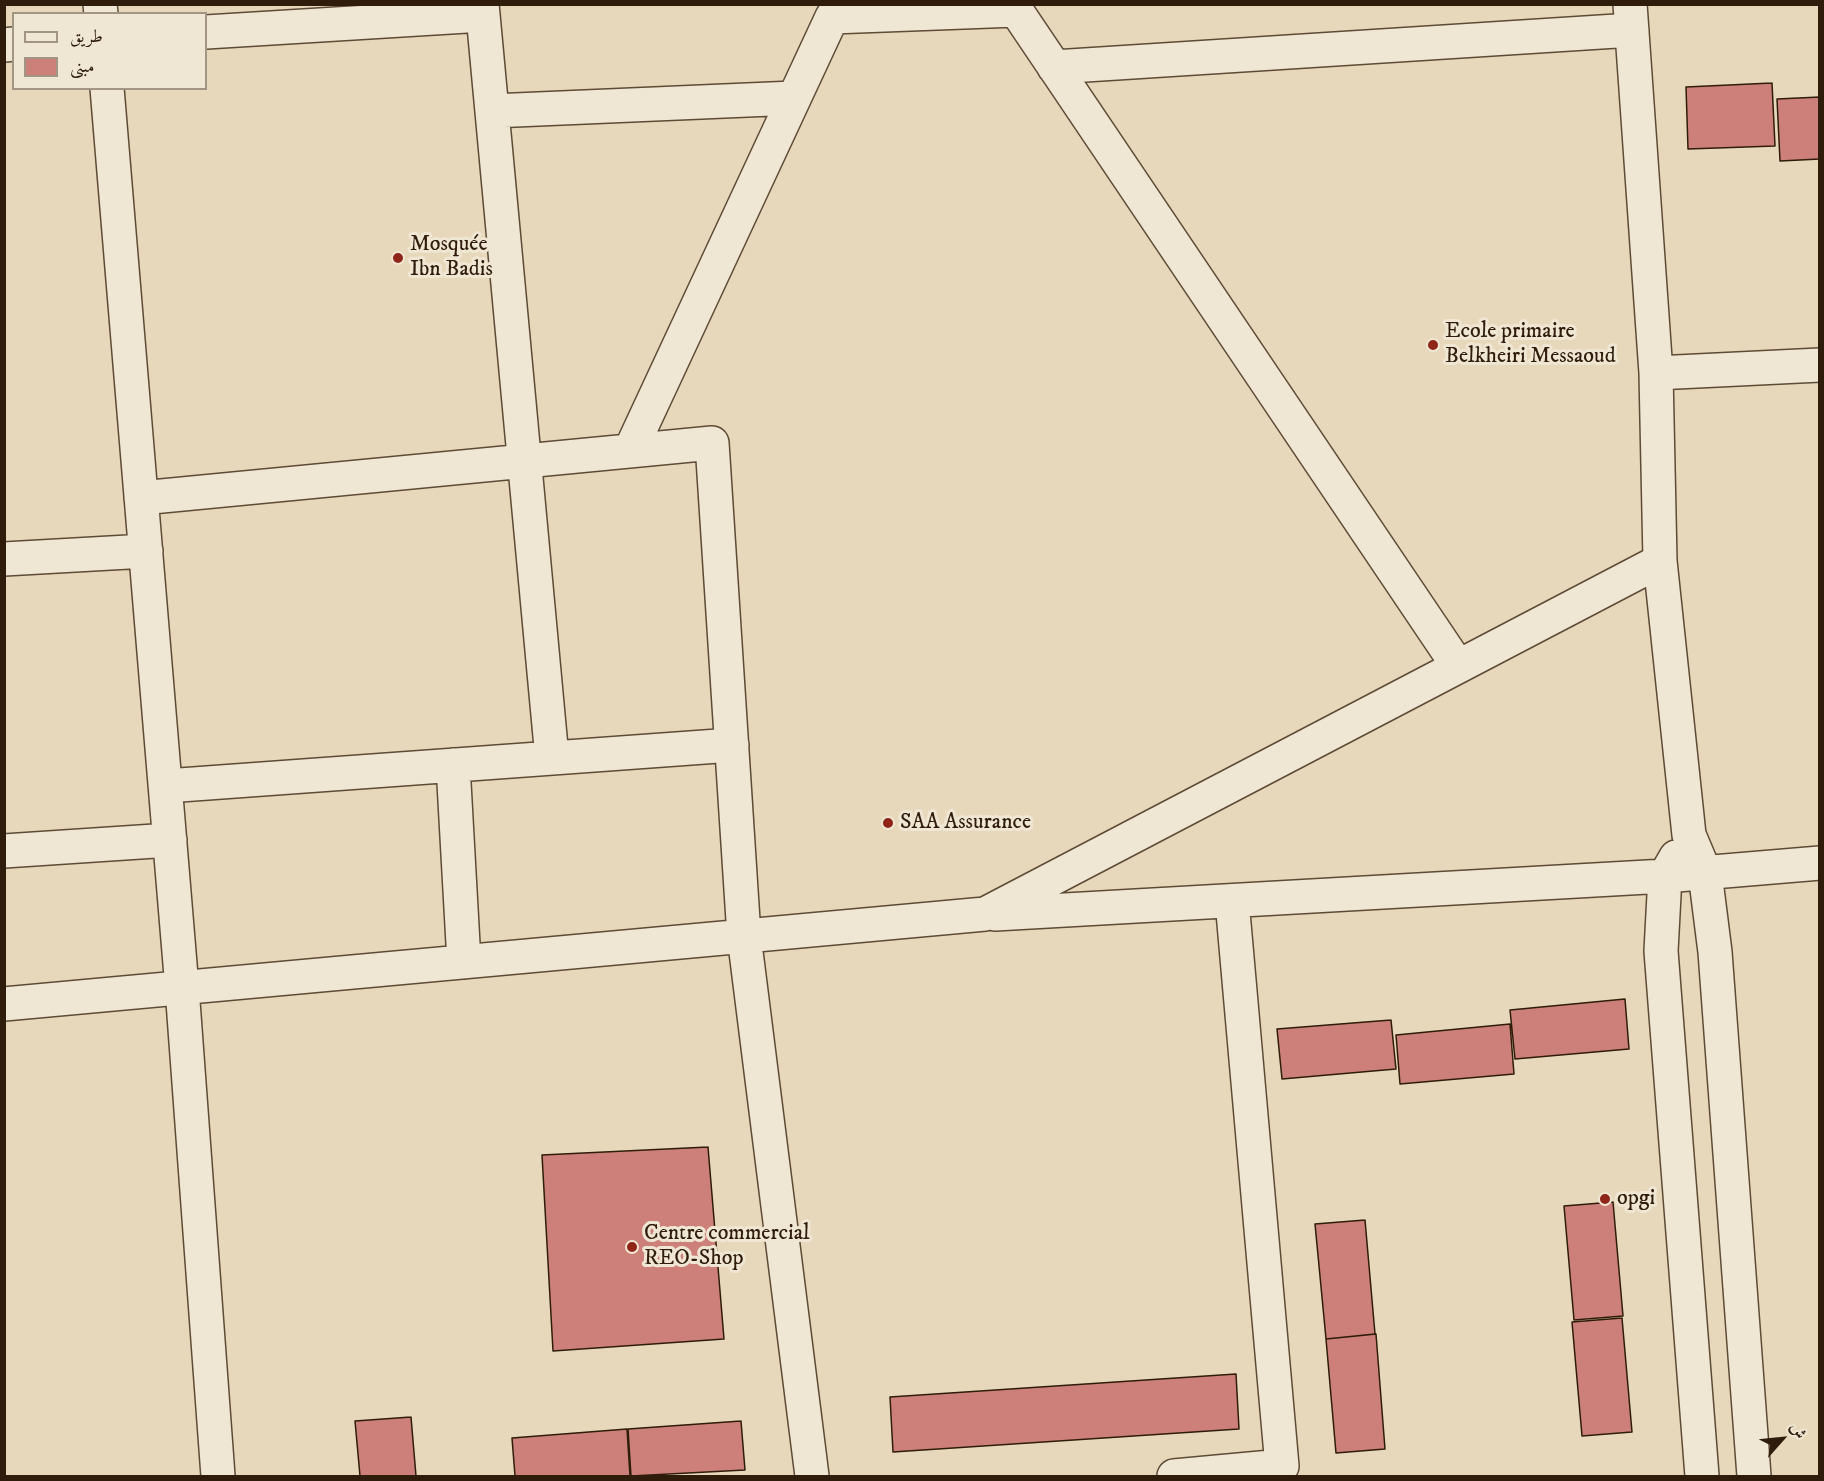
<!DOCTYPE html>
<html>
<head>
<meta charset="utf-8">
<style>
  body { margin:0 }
  #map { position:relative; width:1824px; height:1481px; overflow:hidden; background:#e7d8bb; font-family:"IM FELL DW Pica",Amiri,serif }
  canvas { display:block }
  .frame { position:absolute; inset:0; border:6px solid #2f1c0a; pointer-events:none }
  .legend { position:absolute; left:12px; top:12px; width:195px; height:78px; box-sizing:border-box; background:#efe6d3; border:2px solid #a29583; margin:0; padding:8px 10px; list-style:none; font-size:18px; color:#2f1c0a }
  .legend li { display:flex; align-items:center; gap:12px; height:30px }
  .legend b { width:30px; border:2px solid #a29583 }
  .north { position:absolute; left:1752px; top:1409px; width:60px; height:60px; -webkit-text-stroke:4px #efe6d3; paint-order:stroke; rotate:63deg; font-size:16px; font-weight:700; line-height:24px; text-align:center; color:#2f1c0a }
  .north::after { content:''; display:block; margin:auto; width:21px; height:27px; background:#2f1c0a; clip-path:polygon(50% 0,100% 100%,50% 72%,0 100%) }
</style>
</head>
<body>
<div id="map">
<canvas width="1824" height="1481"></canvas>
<div class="frame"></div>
<ul class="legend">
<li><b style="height:8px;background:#efe6d3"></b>طريق</li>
<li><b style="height:16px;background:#cc8079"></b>مبنى</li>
</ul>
<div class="north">ش</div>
</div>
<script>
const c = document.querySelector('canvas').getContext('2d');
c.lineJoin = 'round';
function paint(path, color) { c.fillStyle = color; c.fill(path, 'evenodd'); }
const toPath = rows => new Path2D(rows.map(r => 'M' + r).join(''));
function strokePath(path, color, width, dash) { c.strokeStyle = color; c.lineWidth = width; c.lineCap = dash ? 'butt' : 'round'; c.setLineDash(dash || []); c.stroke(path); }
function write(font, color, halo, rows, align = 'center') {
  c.font = font + ' "IM FELL DW Pica",serif'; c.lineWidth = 6; c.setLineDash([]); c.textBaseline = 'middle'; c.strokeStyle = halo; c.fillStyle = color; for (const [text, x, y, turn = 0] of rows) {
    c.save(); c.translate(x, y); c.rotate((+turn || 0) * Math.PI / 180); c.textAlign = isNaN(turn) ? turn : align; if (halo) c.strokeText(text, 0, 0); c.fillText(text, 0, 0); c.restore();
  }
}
const building = toPath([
  [1772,83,1775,146,1688,149,1686,87,1772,83],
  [1820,97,1820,159,1780,161,1777,99,1820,97],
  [1625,999,1629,1049,1515,1059,1510,1010,1625,999],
  [1391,1020,1396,1069,1282,1079,1277,1029,1391,1020],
  [1510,1024,1514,1074,1400,1084,1396,1035,1510,1024],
  [708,1147,724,1339,553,1351,542,1155,708,1147],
  [1613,1202,1623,1316,1574,1320,1564,1206,1613,1202],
  [1365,1220,1375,1334,1326,1339,1315,1224,1365,1220],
  [1622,1318,1632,1432,1582,1436,1572,1322,1622,1318],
  [1376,1334,1385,1449,1336,1453,1326,1339,1376,1334],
  [1236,1374,1239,1429,893,1452,890,1397,1236,1374],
  [411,1417,416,1476,360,1476,355,1421,411,1417],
  [741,1421,745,1470,631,1476,628,1429,741,1421],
  [627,1429,630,1476,515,1476,512,1438,627,1429]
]);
const street = toPath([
  [100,4,101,14],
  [482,4,552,758],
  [1015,4,1016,10,1458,666],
  [1630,4,1656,373,1660,561,1689,835,1705,873,1715,952,1754,1476],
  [206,32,483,15],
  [4,45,14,44],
  [1054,67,1632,30],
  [107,88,182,988,218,1476],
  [492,111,794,98],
  [1656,373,1820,365],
  [630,451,832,17,1016,10],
  [141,498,712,443,744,936,812,1476],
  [4,559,146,551],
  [453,765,464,962],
  [166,786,732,745],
  [4,851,170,840],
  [1676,857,1665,876,1661,951,1702,1476],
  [995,914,1665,876,1820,863],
  [4,1004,985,914,1660,561],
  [1174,1476,1282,1466,1232,901]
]);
const markers = [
  [398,258,6,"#8f2418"],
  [1433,345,6,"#8f2418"],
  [888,823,6,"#8f2418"],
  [1605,1199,6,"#8f2418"],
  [632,1247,6,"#8f2418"]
];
const poiNames = [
  ["Mosquée",410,245],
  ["Ibn Badis",410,270],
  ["Ecole primaire",1445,332],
  ["Belkheiri Messaoud",1445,357],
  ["SAA Assurance",900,823],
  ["opgi",1617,1199],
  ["Centre commercial",644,1234],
  ["REO-Shop",644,1259]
];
paint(building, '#cc8079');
strokePath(building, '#2f1c0a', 1.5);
strokePath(street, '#5d4b36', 36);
strokePath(street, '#efe6d3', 33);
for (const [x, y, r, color] of markers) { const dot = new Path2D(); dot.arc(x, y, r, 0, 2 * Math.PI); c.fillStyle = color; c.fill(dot); strokePath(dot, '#efe6d3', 2); }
write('22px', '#2f1c0a', '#efe6d3', poiNames, 'left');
</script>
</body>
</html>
